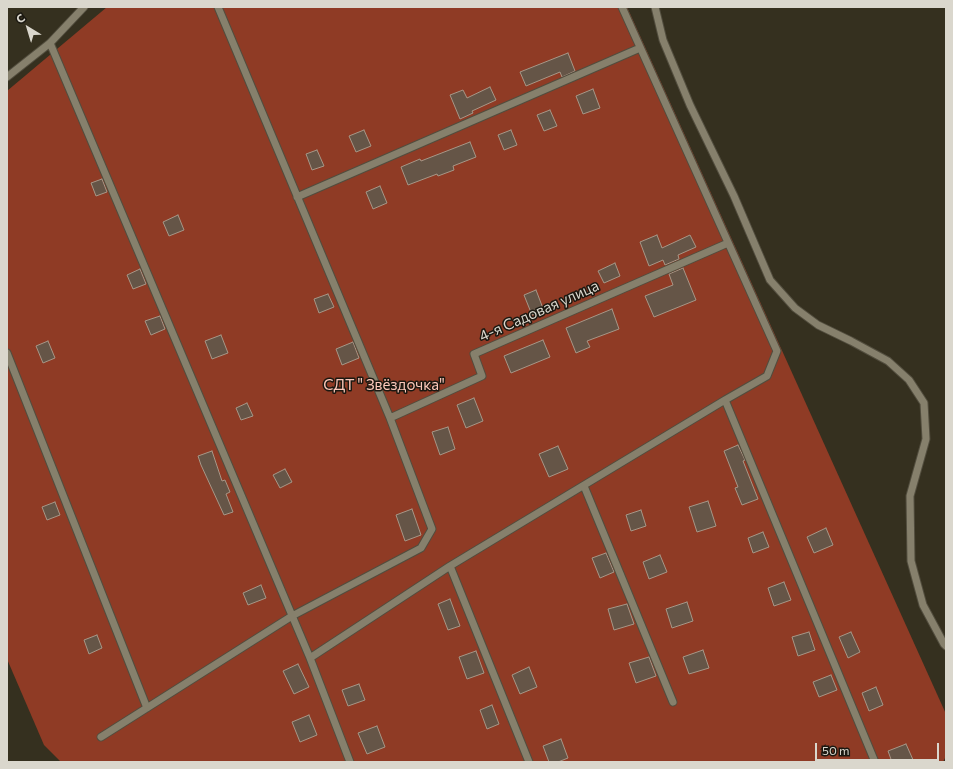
<!DOCTYPE html>
<html>
<head>
<meta charset="utf-8">
<style>
  body { margin:0 }
  #map { position:relative; width:953px; height:769px; overflow:hidden; background:#35301f; font-family:Commissioner,sans-serif }
  canvas { display:block }
  .frame { position:absolute; inset:0; border:8px solid #dad7cd; pointer-events:none }
  .north { position:absolute; left:8px; top:8px; width:40px; height:40px; -webkit-text-stroke:3px #1b1811; paint-order:stroke; rotate:322deg; font-size:11px; font-weight:700; line-height:16px; text-align:center; color:#dad7cd }
  .north::after { content:''; display:block; margin:auto; width:14px; height:18px; background:#dad7cd; clip-path:polygon(50% 0,100% 100%,50% 72%,0 100%) }
  .scale { position:absolute; left:815px; top:743px; width:124px; height:18px; box-sizing:border-box; border:2px solid #dad7cd; border-top:0; padding-left:5px; font-size:12px; line-height:14px; white-space:nowrap; color:#dad7cd; -webkit-text-stroke:3px #1b1811; paint-order:stroke }
</style>
</head>
<body>
<div id="map">
<canvas width="953" height="769"></canvas>
<div class="frame"></div>
<div class="north">С</div>
<div class="scale">50 m</div>
</div>
<script>
const c = document.querySelector('canvas').getContext('2d');
c.lineJoin = 'round';
function paint(path, color) { c.fillStyle = color; c.fill(path, 'evenodd'); }
const toPath = rows => new Path2D(rows.map(r => 'M' + r).join(''));
function strokePath(path, color, width, dash) { c.strokeStyle = color; c.lineWidth = width; c.lineCap = dash ? 'butt' : 'round'; c.setLineDash(dash || []); c.stroke(path); }
function write(font, color, halo, rows, align = 'center') {
  c.font = font + ' Commissioner,sans-serif'; c.lineWidth = 3; c.setLineDash([]); c.textBaseline = 'middle'; c.strokeStyle = halo; c.fillStyle = color; for (const [text, x, y, turn = 0] of rows) {
    c.save(); c.translate(x, y); c.rotate((+turn || 0) * Math.PI / 180); c.textAlign = isNaN(turn) ? turn : align; if (halo) c.strokeText(text, 0, 0); c.fillText(text, 0, 0); c.restore();
  }
}
const green = toPath([
  [107,7,627,7,946,714,946,756,943,762,61,762,44,745,7,659,7,91]
]);
const building = toPath([
  [568,53,575,71,562,77,560,72,526,86,520,72,568,53],
  [490,87,496,100,472,111,473,113,460,119,450,95,463,90,467,98,490,87],
  [593,89,600,108,583,114,576,96,593,89],
  [550,110,557,126,544,131,537,115,550,110],
  [364,130,371,146,356,152,349,136,364,130],
  [511,130,517,145,504,150,498,135,511,130],
  [470,142,476,157,453,166,454,170,438,176,437,174,408,185,401,167,420,159,421,161,470,142],
  [317,150,324,166,312,170,306,154,317,150],
  [102,179,107,192,96,196,91,183,102,179],
  [380,186,387,203,373,209,366,192,380,186],
  [178,215,184,230,169,236,163,222,178,215],
  [657,235,662,248,690,235,696,247,678,255,679,259,665,265,663,260,649,266,640,242,657,235],
  [615,263,620,276,604,283,598,271,615,263],
  [683,268,696,300,654,317,645,296,673,285,669,274,683,268],
  [140,269,146,284,133,289,127,275,140,269],
  [536,290,544,311,532,315,524,295,536,290],
  [328,294,334,307,319,313,314,299,328,294],
  [612,309,619,329,587,341,590,347,576,353,566,328,612,309],
  [160,316,165,329,151,335,145,321,160,316],
  [221,335,228,353,212,359,205,341,221,335],
  [543,340,550,357,511,373,504,356,543,340],
  [48,341,55,358,43,363,36,346,48,341],
  [353,342,359,358,342,365,336,349,353,342],
  [474,398,483,421,466,428,457,405,474,398],
  [247,403,253,416,241,420,236,408,247,403],
  [448,427,455,449,440,455,432,432,448,427],
  [738,445,745,460,743,461,758,499,742,505,735,488,738,487,724,451,738,445],
  [558,446,568,469,549,477,539,454,558,446],
  [212,451,222,481,225,480,230,492,226,494,233,512,224,515,201,465,198,456,212,451],
  [285,469,292,482,280,488,273,475,285,469],
  [708,501,716,526,697,532,689,507,708,501],
  [55,502,60,515,47,520,42,507,55,502],
  [412,509,421,535,405,541,396,515,412,509],
  [641,510,646,526,631,531,626,515,641,510],
  [826,528,833,545,814,553,807,537,826,528],
  [763,532,769,547,753,553,748,538,763,532],
  [606,553,614,572,600,578,592,558,606,553],
  [660,555,667,572,649,579,643,562,660,555],
  [784,582,791,600,774,606,768,588,784,582],
  [261,585,266,598,248,605,243,593,261,585],
  [450,599,460,626,448,630,438,604,450,599],
  [687,602,693,621,672,628,666,609,687,602],
  [627,604,634,624,614,630,608,609,627,604],
  [809,632,815,650,798,656,792,637,809,632],
  [851,632,860,652,848,658,839,637,851,632],
  [97,635,102,648,89,654,84,640,97,635],
  [703,650,709,668,689,674,683,657,703,650],
  [476,651,484,673,467,679,459,657,476,651],
  [649,657,656,676,636,683,629,663,649,657],
  [298,664,309,687,294,694,283,671,298,664],
  [529,667,537,687,520,694,512,675,529,667],
  [831,675,837,690,819,697,813,682,831,675],
  [359,684,365,700,348,706,342,690,359,684],
  [876,687,883,705,869,711,862,693,876,687],
  [492,705,499,724,487,729,480,710,492,705],
  [309,715,317,735,300,742,292,722,309,715],
  [377,726,385,747,367,754,358,733,377,726],
  [561,739,568,758,558,762,549,762,543,746,561,739],
  [906,744,914,762,892,762,888,751,906,744]
]);
const service = toPath([
  [655,7,663,40,690,105,734,196,770,280,795,308,818,325,851,341,888,361,909,380,924,403,926,439,910,496,911,561,923,605,944,644,946,646],
  [50,43,310,658,350,762],
  [7,77,50,43,84,7],
  [297,197,640,48],
  [7,353,147,708],
  [725,400,875,762],
  [390,418,482,376,474,354,728,243],
  [584,486,673,702],
  [450,566,529,762],
  [310,658,450,566,725,400,767,376,777,351,622,7],
  [101,737,292,616,421,548,432,529,390,418,218,7]
]);
const streetNames = [
  ["4-я Садовая улица",539,311,-24]
];
const parkNames = [
  ["СДТ \" Звёздочка\"",384,385]
];
paint(green, '#8f3b25');
paint(building, '#655547');
strokePath(building, '#a79787', 1);
strokePath(service, '#524d3e', 9);
strokePath(service, '#86806c', 7);
write('15px', '#dad7cd', '#1b1811', streetNames);
write('15px', '#fcc8ba', '#1b1811', parkNames);
</script>
</body>
</html>
